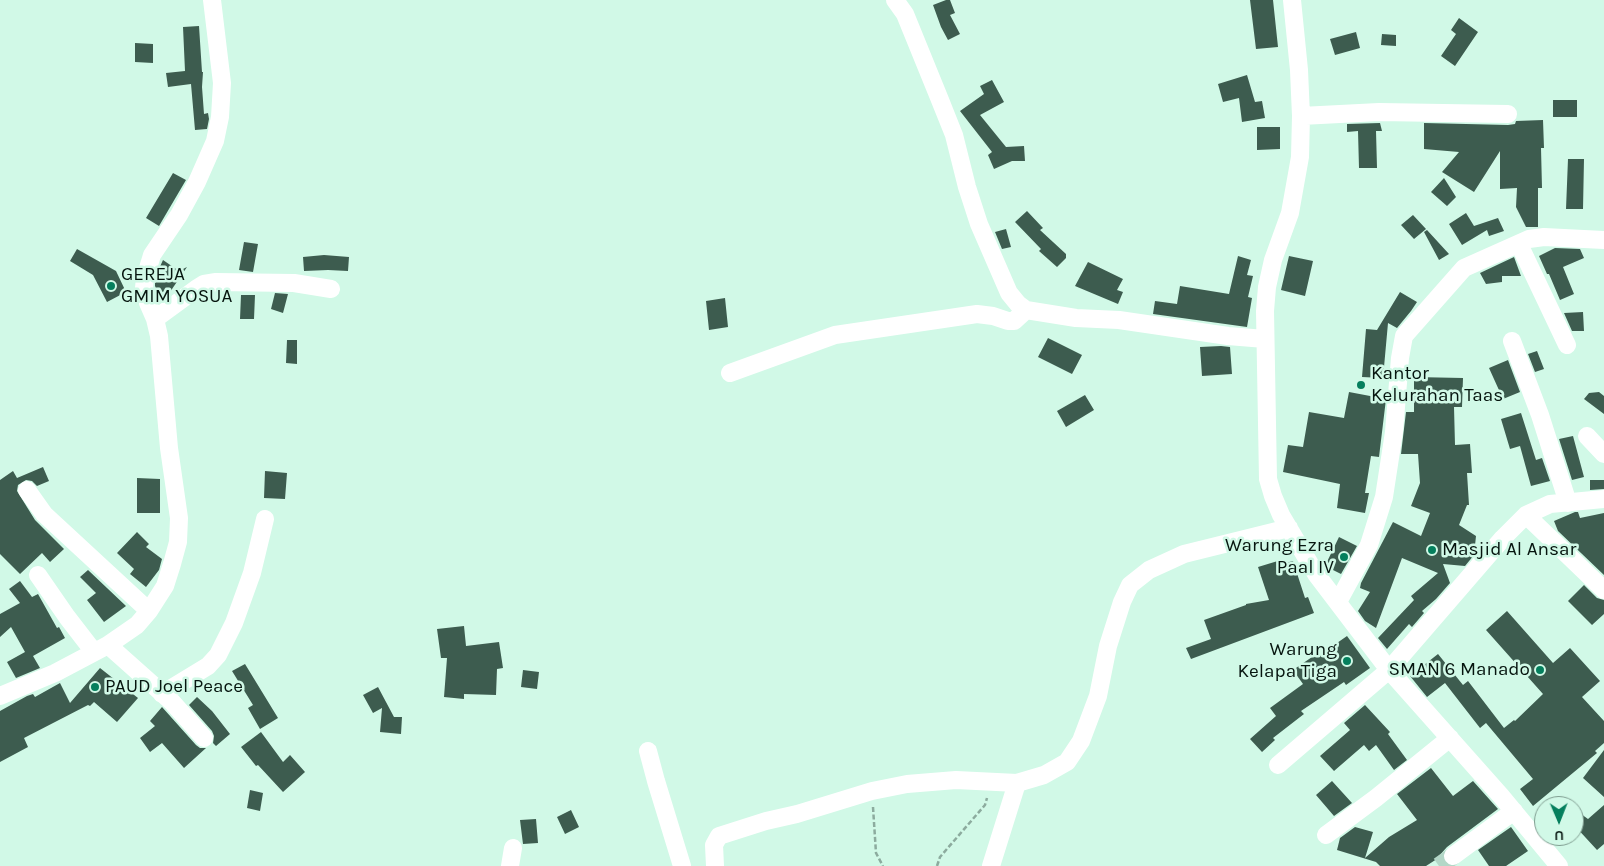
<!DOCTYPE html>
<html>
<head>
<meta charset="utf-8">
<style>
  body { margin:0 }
  #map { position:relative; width:1604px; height:866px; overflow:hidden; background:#d1f9e7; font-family:Karla,sans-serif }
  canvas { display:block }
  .north { position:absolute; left:1534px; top:796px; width:50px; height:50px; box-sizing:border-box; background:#d1f9e7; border:1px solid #809e91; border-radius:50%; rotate:179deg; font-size:14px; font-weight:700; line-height:20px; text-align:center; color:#06150f }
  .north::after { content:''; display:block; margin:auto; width:18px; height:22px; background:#057f5d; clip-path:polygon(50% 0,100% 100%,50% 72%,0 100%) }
</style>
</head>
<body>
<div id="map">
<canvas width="1604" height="866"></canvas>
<div class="north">U</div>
</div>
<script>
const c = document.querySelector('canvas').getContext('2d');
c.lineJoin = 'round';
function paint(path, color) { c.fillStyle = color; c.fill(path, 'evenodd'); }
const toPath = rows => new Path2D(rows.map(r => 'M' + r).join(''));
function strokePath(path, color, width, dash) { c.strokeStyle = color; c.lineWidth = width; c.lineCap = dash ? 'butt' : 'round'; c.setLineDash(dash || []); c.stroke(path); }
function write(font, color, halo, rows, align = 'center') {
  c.font = font + ' Karla,sans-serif'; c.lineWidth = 5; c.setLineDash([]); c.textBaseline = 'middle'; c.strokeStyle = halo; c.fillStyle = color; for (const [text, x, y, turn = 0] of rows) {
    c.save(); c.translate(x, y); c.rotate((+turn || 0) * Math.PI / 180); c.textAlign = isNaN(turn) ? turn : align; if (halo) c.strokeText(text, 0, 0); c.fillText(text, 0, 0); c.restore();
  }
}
const building = toPath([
  [946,0,950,0,955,13,950,15,960,34,948,40,941,27,933,5],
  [1250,0,1273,0,1278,47,1256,49],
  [1459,18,1478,32,1455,66,1441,56,1456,34,1451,30],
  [199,26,202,72,203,72,202,87,204,114,208,113,209,119,207,129,195,130,191,84,168,87,166,73,185,71,183,27],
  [1356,32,1360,48,1335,55,1330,39],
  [1382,34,1396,35,1396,46,1381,45],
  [135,43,153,44,153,63,135,62],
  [1247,75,1255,102,1262,101,1265,118,1242,122,1239,98,1223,102,1218,84],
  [992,80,1004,102,980,115,1006,147,1024,146,1025,161,1012,161,994,169,988,155,992,152,960,111,984,94,980,86],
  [1553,100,1577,100,1577,117,1553,117],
  [1543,120,1544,148,1541,148,1542,188,1538,188,1538,227,1526,227,1516,207,1517,188,1500,189,1500,151,1474,192,1442,172,1459,152,1424,149,1424,123,1508,125,1515,124,1516,121],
  [1380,123,1382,131,1376,131,1377,168,1359,168,1358,131,1347,132,1347,124],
  [1257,127,1280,127,1280,149,1257,150],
  [1568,159,1584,159,1583,209,1566,209],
  [173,173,186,180,159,226,146,218],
  [1444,178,1456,197,1447,206,1431,192],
  [1027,211,1043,228,1040,230,1066,254,1066,258,1057,267,1039,251,1041,249,1015,222],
  [1466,213,1474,226,1498,218,1504,231,1489,236,1487,230,1462,245,1449,224],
  [1413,215,1426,229,1414,239,1401,225],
  [1006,229,1011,247,1002,249,995,232],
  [1427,230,1449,254,1439,260,1424,232],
  [244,242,258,244,253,272,239,270],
  [1555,248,1580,249,1584,258,1563,267,1574,294,1560,300,1549,274,1547,274,1539,256],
  [77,249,116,271,126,292,107,302,93,275,70,261],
  [324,255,349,257,348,271,328,270,304,271,303,257],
  [1238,256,1251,260,1247,275,1253,276,1248,297,1252,298,1247,327,1153,314,1155,301,1177,304,1180,286,1229,294],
  [1289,256,1313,261,1305,296,1281,290],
  [1514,257,1521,276,1502,276,1502,282,1486,284,1480,273],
  [163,260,179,271,187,267,170,292,171,294,162,300,155,286,155,283,167,277,158,271],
  [1088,262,1123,279,1117,290,1123,292,1118,304,1075,286],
  [1400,292,1417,302,1411,311,1397,328,1388,323,1383,378,1362,377,1366,329,1377,330],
  [275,293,288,294,283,313,271,309],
  [241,295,255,295,254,319,240,319],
  [725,298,728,327,709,330,706,301],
  [1583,312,1584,331,1572,331,1564,313],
  [1048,338,1082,355,1072,374,1038,357],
  [287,340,297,340,297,364,286,363],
  [1221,346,1230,347,1232,374,1202,376,1200,347],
  [1537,351,1544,369,1535,372,1528,354],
  [1508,360,1520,392,1503,399,1489,368],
  [1414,377,1463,378,1462,407,1454,407,1455,445,1470,444,1472,473,1467,473,1469,505,1467,505,1459,525,1476,536,1474,555,1465,566,1443,564,1450,583,1436,599,1422,611,1424,613,1412,627,1409,624,1387,649,1378,638,1414,600,1411,596,1438,573,1402,558,1376,628,1365,621,1358,611,1370,592,1360,588,1361,583,1393,522,1421,536,1430,513,1411,506,1420,483,1418,454,1401,454,1406,412,1414,412],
  [1349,392,1386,399,1379,457,1371,456,1365,493,1369,493,1365,513,1337,508,1340,484,1283,472,1288,445,1303,447,1309,412,1344,418],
  [1599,392,1604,396,1604,414,1584,399,1589,393],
  [1085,395,1094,410,1066,427,1057,411],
  [1521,413,1536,460,1542,458,1550,481,1531,486,1520,446,1510,449,1501,419],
  [1573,436,1584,477,1572,480,1559,439],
  [43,467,49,481,37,486,32,481,26,480,18,485,17,491,35,520,64,549,50,562,42,553,20,574,0,554,0,480,13,471,17,478],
  [265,471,287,473,285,499,264,498],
  [137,478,160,479,160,513,137,513],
  [1590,480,1604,480,1604,489,1590,490],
  [1575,512,1578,512,1580,518,1604,513,1604,575,1558,531,1554,521],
  [137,532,149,544,146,547,162,559,159,570,146,587,130,574,134,569,117,553],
  [1339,537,1357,546,1341,574,1325,566],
  [1281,560,1282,564,1293,561,1305,598,1308,597,1314,613,1191,659,1186,648,1211,639,1204,620,1246,605,1246,604,1269,600,1258,567],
  [88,570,126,606,104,622,87,600,96,593,80,577],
  [20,581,32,597,38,594,57,628,59,627,65,638,33,656,40,668,16,678,7,662,25,652,11,627,0,637,0,614,20,603,9,589],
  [1584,585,1597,598,1604,600,1604,614,1592,625,1568,601],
  [1507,611,1553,663,1570,648,1600,681,1582,697,1604,721,1604,743,1595,751,1597,753,1533,806,1520,789,1533,779,1486,723,1480,728,1445,683,1427,697,1410,676,1438,654,1463,685,1468,681,1504,728,1514,720,1515,721,1543,694,1486,630],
  [464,626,466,646,499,642,503,668,497,669,496,695,464,694,464,699,444,697,447,658,441,658,437,629],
  [1347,636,1370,668,1346,685,1344,682,1301,711,1304,714,1273,738,1275,740,1262,752,1250,739,1276,716,1270,708,1303,684,1293,670,1315,655,1317,657],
  [245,664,278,718,260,729,248,708,253,705,232,671],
  [100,668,138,698,117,722,94,702,90,706,88,705,24,738,28,747,0,762,0,711,27,696,33,694,35,697,60,683,70,703],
  [523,670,539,672,537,689,521,687],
  [378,687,394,717,402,717,401,734,380,732,382,708,373,713,363,695],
  [197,697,212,711,230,734,216,746,213,743,214,736,212,731,189,705],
  [1365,705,1390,732,1388,734,1407,760,1394,770,1376,745,1369,751,1364,745,1334,771,1320,756,1350,730,1344,723],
  [162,707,196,745,200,748,206,748,184,768,162,743,150,752,140,738,155,726,150,721],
  [261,732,283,762,290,755,305,772,283,792,258,765,256,766,241,747],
  [1604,750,1604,797,1583,778],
  [1431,768,1453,796,1473,781,1498,809,1447,847,1439,856,1440,857,1426,866,1380,866,1376,862,1337,850,1340,838,1355,827,1373,832,1365,858,1389,837,1417,820,1397,794],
  [1332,781,1352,803,1334,816,1316,795],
  [250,790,263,793,260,811,247,808],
  [1604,805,1604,844,1597,850,1574,825,1574,809,1588,819],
  [571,810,579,827,565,834,557,817],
  [536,819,538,843,523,844,520,820],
  [1511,827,1528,851,1506,866,1489,866,1478,850]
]);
const minorTunnel = toPath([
  [1439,866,1453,856]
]);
const path = toPath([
  [873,807,876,853,883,866],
  [937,866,940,857,985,805,987,798]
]);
const minor = toPath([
  [895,0,905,14,940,100,954,135,967,187,979,224,1009,293,1018,304,1026,310,1076,318,1119,320,1228,336,1265,339],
  [1292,0,1299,70,1301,116,1300,157,1290,213,1273,260,1267,287,1265,311,1268,479,1273,496,1281,515,1316,574,1389,670,1501,796,1559,866],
  [1301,116,1379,112,1508,114],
  [1519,244,1567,345],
  [155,319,196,289,204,284,216,282,294,283,331,289],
  [1512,341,1540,415,1568,503],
  [730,373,835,335,977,314,993,316,1008,321,1014,321,1026,310],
  [1587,436,1604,454],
  [27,490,44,514,149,611],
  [1526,515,1604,590],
  [38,575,67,617,94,652],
  [1338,602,1369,545,1384,497,1394,432,1400,358,1404,336,1464,268,1529,239,1544,237,1604,240],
  [108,645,172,702,204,738],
  [162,694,208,666,218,655,234,623,252,573,265,519],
  [0,696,55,673,108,645,137,625,149,611,165,586,172,564,178,542,179,518,169,448,159,336,155,319,148,303,144,288,145,278,152,255,179,215,197,182,215,141,220,117,222,83,212,0],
  [648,751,656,781,682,866],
  [1278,765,1389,670,1503,538,1526,515,1550,504,1604,499],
  [1326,835,1376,798,1450,738],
  [1453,856,1514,811],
  [510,866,513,848],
  [715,866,714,845,719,836,766,821,797,814,872,791,907,784,956,780,1017,783,1044,775,1067,762,1081,741,1098,696,1108,646,1122,602,1130,585,1149,570,1184,554,1289,528],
  [991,866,1017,783]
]);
const markers = [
  [111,286,5,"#057f5d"],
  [1361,385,5,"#057f5d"],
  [1432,550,5,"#057f5d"],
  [1344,557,5,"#057f5d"],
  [1347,661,5,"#057f5d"],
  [1540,670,5,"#057f5d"],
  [95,687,5,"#057f5d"]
];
const poiNames = [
  ["GEREJA",121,275],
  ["GMIM YOSUA",121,297],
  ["Kantor",1371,374],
  ["Kelurahan Taas",1371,396],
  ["Warung Ezra",1334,546,"right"],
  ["Paal IV",1334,568,"right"],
  ["Masjid Al Ansar",1442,550],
  ["Warung",1337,650,"right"],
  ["Kelapa Tiga",1337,672,"right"],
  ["SMAN 6 Manado",1530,670,"right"],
  ["PAUD Joel Peace",105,687]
];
paint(building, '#3d5c4f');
strokePath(minorTunnel, '#b3d7c7', 18, [18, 9]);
strokePath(path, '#8cab9e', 2.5, [5, 2.5]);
strokePath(minor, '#fff', 18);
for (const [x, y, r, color] of markers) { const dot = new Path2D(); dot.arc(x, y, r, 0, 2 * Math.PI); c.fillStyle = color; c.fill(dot); strokePath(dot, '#d1f9e7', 2); }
write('19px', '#06150f', '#d1f9e7', poiNames, 'left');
</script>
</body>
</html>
